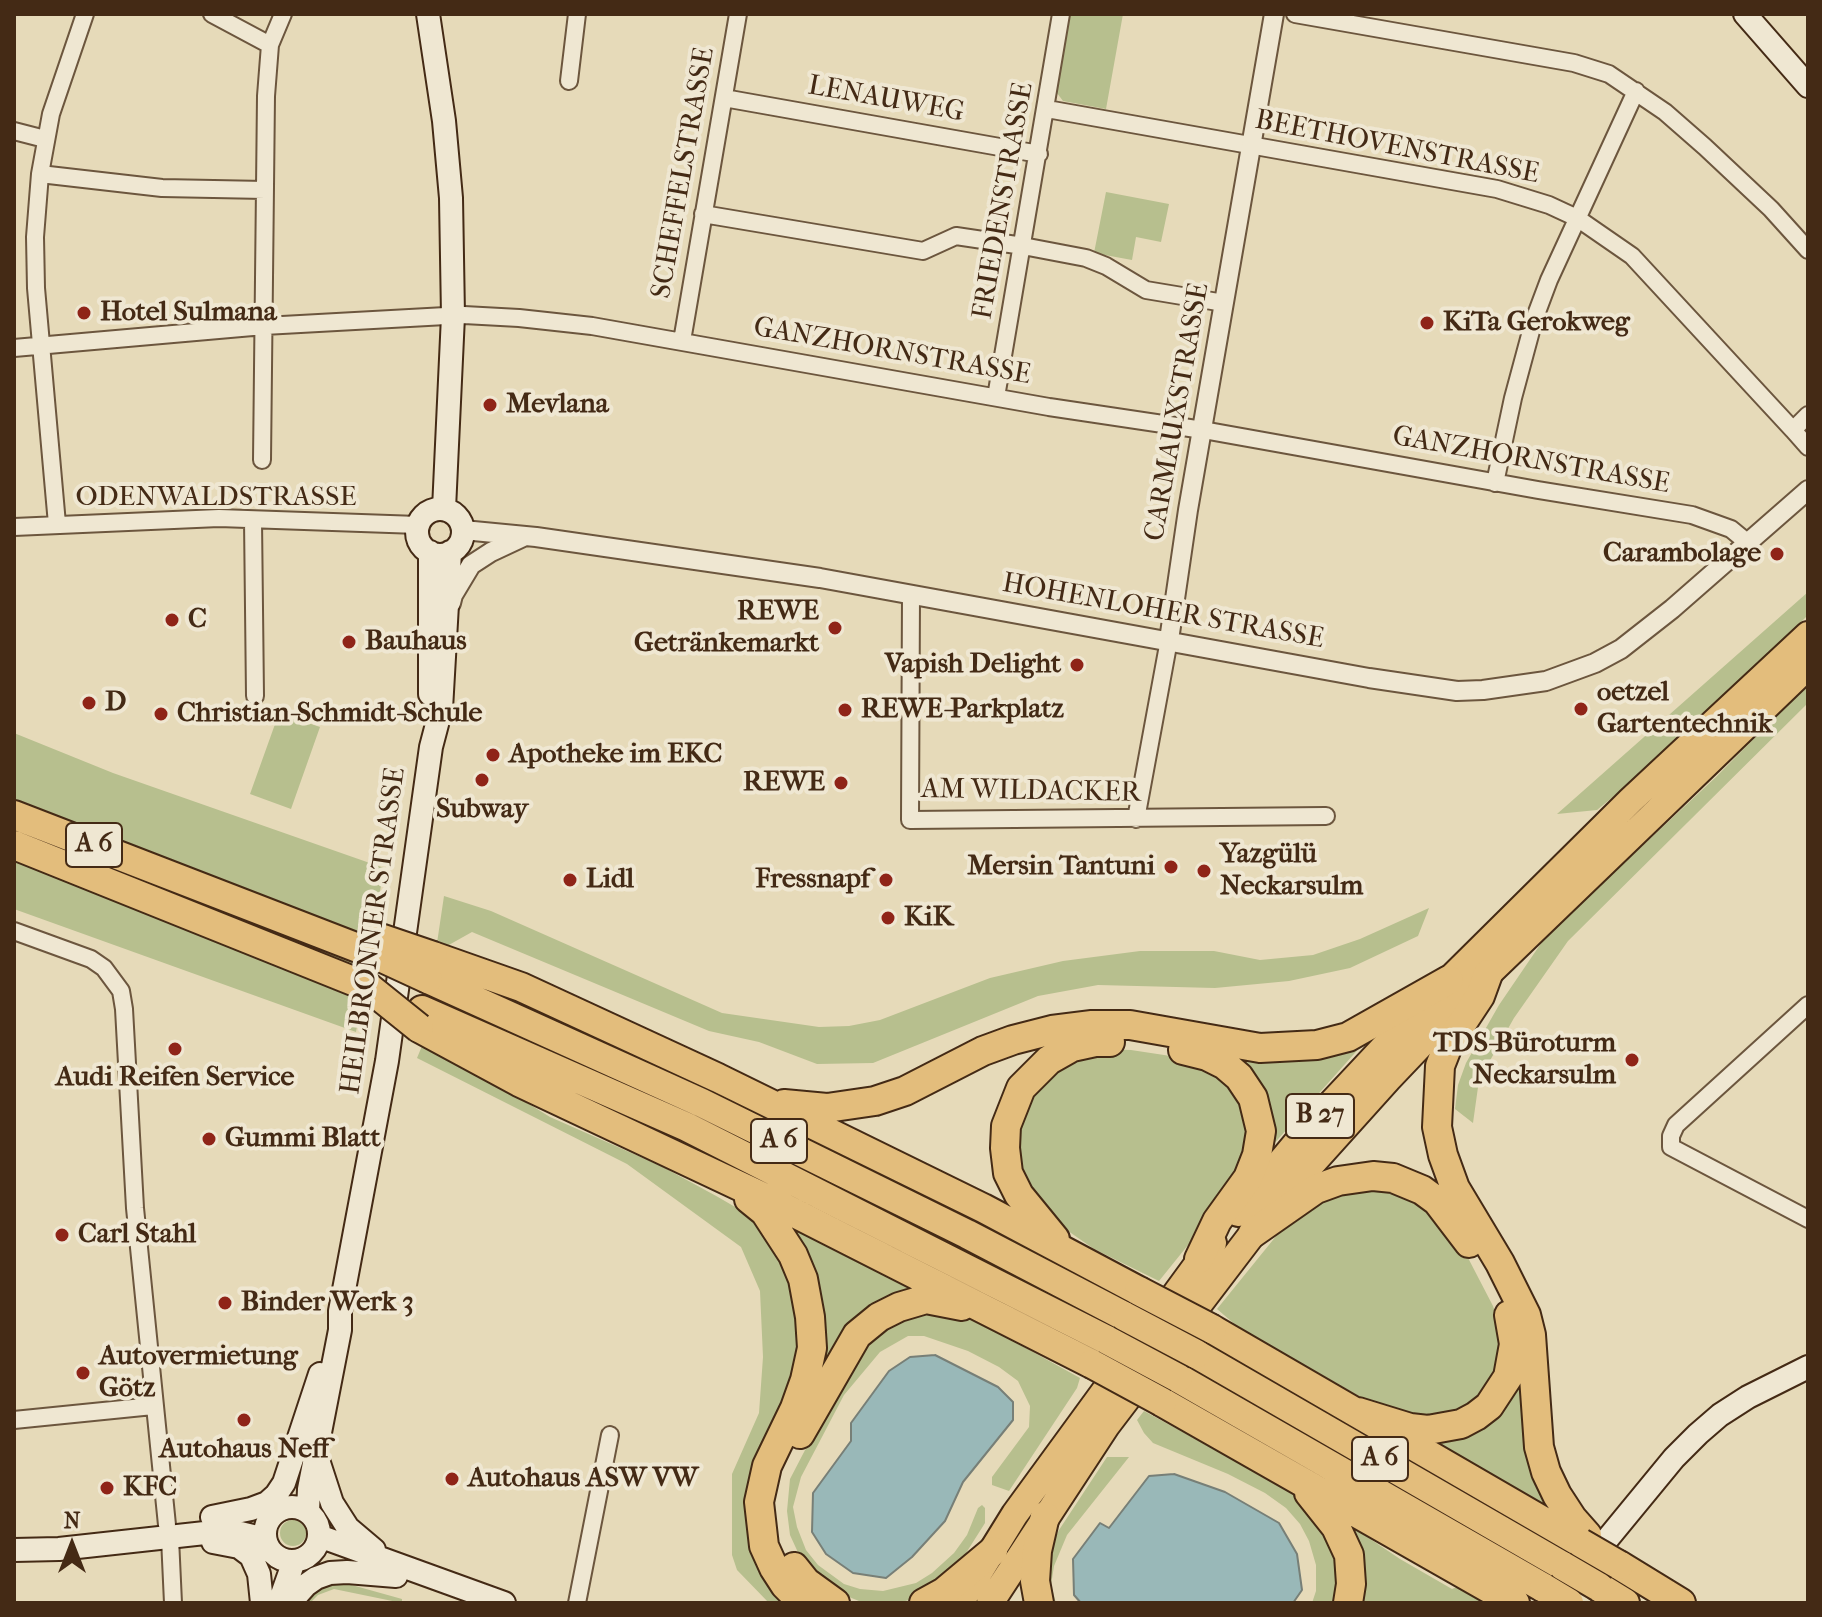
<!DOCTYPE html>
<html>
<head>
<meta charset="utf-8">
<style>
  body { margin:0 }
  #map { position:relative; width:1822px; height:1617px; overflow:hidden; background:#e6dab9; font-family:"IM FELL French Canon",serif }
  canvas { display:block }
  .frame { position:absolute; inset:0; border:16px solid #442a15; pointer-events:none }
  .north { position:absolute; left:32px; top:1505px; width:80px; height:80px; -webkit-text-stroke:6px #efe7d2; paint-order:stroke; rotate:0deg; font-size:22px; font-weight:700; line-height:32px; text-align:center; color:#442a15 }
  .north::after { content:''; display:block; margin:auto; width:28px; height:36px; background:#442a15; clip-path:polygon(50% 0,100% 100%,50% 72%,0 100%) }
</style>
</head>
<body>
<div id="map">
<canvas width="1822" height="1617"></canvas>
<div class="frame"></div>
<div class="north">N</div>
</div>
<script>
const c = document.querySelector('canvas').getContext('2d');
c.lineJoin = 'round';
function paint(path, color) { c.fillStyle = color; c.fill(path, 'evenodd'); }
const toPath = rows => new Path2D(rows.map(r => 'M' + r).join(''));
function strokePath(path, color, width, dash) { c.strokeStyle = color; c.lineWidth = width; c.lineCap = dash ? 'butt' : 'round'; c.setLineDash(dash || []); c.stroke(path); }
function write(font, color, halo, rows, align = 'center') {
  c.font = font + ' "IM FELL French Canon",serif'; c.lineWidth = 8; c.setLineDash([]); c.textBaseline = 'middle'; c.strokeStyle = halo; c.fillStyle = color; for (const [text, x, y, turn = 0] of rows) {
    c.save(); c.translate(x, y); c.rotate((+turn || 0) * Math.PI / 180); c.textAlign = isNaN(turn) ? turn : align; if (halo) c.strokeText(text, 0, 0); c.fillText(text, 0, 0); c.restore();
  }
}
const green = toPath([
  [1069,14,1123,14,1106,109,1063,101,1057,93],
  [1106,192,1169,204,1161,242,1136,237,1132,260,1094,253],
  [1808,592,1808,615,1687,736,1597,810,1557,814],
  [1808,684,1808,703,1568,941,1514,1018,1479,1080,1473,1123,1455,1109,1458,1085,1466,1063,1499,1005,1546,936,1716,777],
  [279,713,320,727,291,809,250,794],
  [14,733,113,773,384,868,356,1032,14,909],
  [444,896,491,911,722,1013,819,1027,849,1026,880,1020,990,978,1063,961,1140,951,1214,951,1260,960,1313,955,1360,939,1429,908,1418,936,1350,968,1289,981,1215,988,1098,985,1038,996,873,1063,817,1064,759,1042,709,1031,472,932,447,946,437,943],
  [1362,1045,1271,1147,1224,1051],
  [422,1046,469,1067,550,1117,661,1166,718,1197,742,1211,760,1230,769,1244,775,1240,783,1255,802,1321,796,1380,751,1479,791,1603,769,1603,737,1570,732,1555,732,1474,759,1413,763,1357,760,1291,741,1247,627,1164,417,1058],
  [1101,1049,1131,1050,1197,1060,1240,1092,1251,1138,1230,1193,1159,1281,1094,1249,1048,1217,1034,1201,1016,1159,1021,1111,1043,1076],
  [1390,1187,1434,1210,1466,1254,1493,1306,1502,1333,1503,1353,1484,1397,1435,1421,1380,1408,1238,1327,1217,1309,1294,1214,1322,1195],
  [790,1222,919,1288,823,1376,787,1229],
  [928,1310,968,1316,1080,1378,1077,1388,1009,1491,992,1485,992,1477,1029,1427,1030,1406,1018,1381,999,1367,968,1351,924,1336,908,1336,880,1352,844,1395,801,1477,793,1507,797,1527,806,1550,818,1565,844,1584,860,1589,883,1591,916,1583,932,1573,954,1553,967,1535,978,1508,982,1505,985,1508,985,1523,961,1561,916,1598,898,1603,859,1601,834,1591,801,1559,790,1535,787,1511,790,1479,830,1402,872,1339,887,1324],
  [1521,1368,1560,1516,1427,1440],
  [1144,1411,1289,1490,1312,1512,1339,1560,1335,1603,1312,1603,1316,1591,1316,1565,1309,1541,1300,1524,1286,1508,1265,1493,1228,1474,1153,1443,1144,1433,1137,1420],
  [1107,1457,1129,1457,1067,1535,1054,1566,1051,1585,1056,1603,1050,1603,1045,1585,1049,1550,1059,1530],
  '280 1533a13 13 0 1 1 26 0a13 13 0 1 1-26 0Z',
  [1345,1522,1400,1559,1452,1589,1462,1585,1492,1603,1358,1603],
  [341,1582,402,1599,402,1603,334,1589,318,1595,310,1603,304,1603,321,1585]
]);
const water = toPath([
  [935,1355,998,1387,1013,1402,1013,1420,963,1482,945,1521,912,1557,886,1578,853,1573,826,1554,812,1532,813,1493,851,1441,851,1423,889,1371,910,1357,935,1355],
  [1174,1474,1225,1492,1279,1523,1297,1554,1302,1590,1293,1603,1081,1603,1074,1595,1073,1559,1100,1523,1109,1528,1149,1476,1174,1474]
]);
const minor = toPath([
  [212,14,270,45],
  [1295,14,1574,63,1609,74,1665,112,1705,147,1771,209,1808,250],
  [569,81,577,14],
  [724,98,1039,154],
  [1047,109,1497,189,1549,205,1577,218,1632,256,1793,430],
  [14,131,45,139],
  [40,174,162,188,265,190],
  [703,214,923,251,956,236,1023,246,1086,258,1106,266,1146,290,1224,303],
  [682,341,738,14],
  [14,348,264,326,464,315,519,318,592,326,1049,407,1203,430,1538,490,1692,515,1731,529,1748,543],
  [996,397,1061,14],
  [1808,415,1793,430,1808,447],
  [262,460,266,96,270,45,283,14],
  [1495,483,1513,398,1534,320,1549,280,1636,91],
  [253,520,255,696],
  [57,524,36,288,35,237,40,174,51,114,85,14],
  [14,527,219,518,418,525],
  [911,595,910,820,1326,816],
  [1136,819,1169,640],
  [14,931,91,959,104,968,121,991,124,1009,135,1208,167,1525],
  [1808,1005,1676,1125,1671,1136,1671,1147,1808,1219],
  [14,1420,153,1406],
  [170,1538,173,1603],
  [577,1603,610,1435]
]);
const tertiary = toPath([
  [463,530,536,537,820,578,1369,678,1457,691,1483,690,1546,681,1595,663,1621,649,1672,609,1808,490],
  [451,603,453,595,471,565,491,552,523,537],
  [1169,640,1188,510,1274,14]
]);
const secondary = toPath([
  [428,14,444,121,451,198,453,316,444,509],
  [1745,14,1808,86],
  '417 532a23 23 0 1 1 46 0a23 23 0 1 1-46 0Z',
  [430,552,430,694],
  [318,1460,332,1503,348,1528,374,1550],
  '265 1534a27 27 0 1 1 54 0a27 27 0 1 1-54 0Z',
  [308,1511,309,1489,340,1330,340,1311,387,1061,431,747,441,709,450,552],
  [212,1517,251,1509,267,1503,276,1495,284,1483,320,1374],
  [319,1536,504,1603],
  [213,1542,239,1547,251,1556,259,1574,262,1603],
  [14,1550,59,1549,214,1532,232,1531,265,1539],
  [1586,1565,1674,1458,1698,1434,1720,1415,1748,1397,1808,1367],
  [279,1603,294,1561],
  [290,1603,306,1585,316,1578,330,1573,347,1572,396,1576]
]);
const trunk = toPath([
  [1238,1213,1314,1122,1420,1009,1631,800,1808,635],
  [960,1603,1015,1514,1213,1243],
  [990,1603,1106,1426,1253,1233,1298,1179,1388,1079,1488,974,1808,666]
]);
const motorway = toPath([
  [14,815,376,955],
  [14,845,368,987],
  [433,956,521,987,718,1078,983,1208,1139,1291],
  [1488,974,1480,996,1449,1043,1440,1066,1437,1127,1443,1155,1455,1188,1500,1263,1526,1315,1531,1335,1539,1447,1546,1472,1557,1495,1572,1518,1587,1535],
  [428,979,702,1103,967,1234,1124,1316],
  [422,1010,687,1127,1107,1340],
  [419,1028,519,1082,765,1198,1092,1364],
  [1183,1050,1207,1056,1225,1065,1239,1077,1253,1098,1261,1131,1257,1155,1248,1178,1217,1221,1199,1259],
  [784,1104,827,1108,875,1101,905,1091,983,1051,1013,1040,1052,1030,1092,1025,1130,1025,1260,1048,1317,1045,1348,1037,1449,980],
  [749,1199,765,1212,793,1255,803,1279,810,1317,812,1348,805,1380,795,1408,767,1466,759,1502,764,1546,774,1568,785,1585,803,1603],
  [1253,1233,1316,1189,1338,1181,1373,1176,1393,1178,1422,1190,1437,1201,1469,1243],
  [1055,1239,1019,1195,1008,1173,1005,1148,1006,1126,1021,1088,1049,1060,1072,1047,1095,1042,1110,1042],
  [1212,1329,1581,1543],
  [1196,1354,1563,1566],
  [1178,1378,1544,1588],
  [1162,1402,1515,1603],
  [1358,1412,1410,1428,1428,1430,1461,1424,1476,1416,1489,1406,1508,1377,1514,1344,1509,1315],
  [800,1434,857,1335,879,1317,899,1307,926,1299,962,1306],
  [1309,1493,1336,1527,1349,1555,1351,1584,1348,1603],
  [1619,1565,1681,1603],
  [794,1567,806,1582,835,1603],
  [1599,1587,1625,1603],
  [924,1603,944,1592,993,1551],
  [1039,1603,1035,1581,1037,1551,1045,1516]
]);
const motorwayBridge = toPath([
  [380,938,433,956],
  [376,955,428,979],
  [368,987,419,1028],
  [1139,1291,1212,1329],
  [1124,1316,1196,1354],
  [1107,1340,1178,1378],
  [1092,1364,1162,1402],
  [1581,1543,1619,1565],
  [1563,1566,1599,1587],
  [1544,1588,1569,1603]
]);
const markers = [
  [84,313,8,"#8f2418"],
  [1427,323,8,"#8f2418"],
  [490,405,8,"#8f2418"],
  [1777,554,8,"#8f2418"],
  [172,620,8,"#8f2418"],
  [835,628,8,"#8f2418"],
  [349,642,8,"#8f2418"],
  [1077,665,8,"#8f2418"],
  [89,703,8,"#8f2418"],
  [1581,709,8,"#8f2418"],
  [845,710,8,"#8f2418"],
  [161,714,8,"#8f2418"],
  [493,755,8,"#8f2418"],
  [482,780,8,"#8f2418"],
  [841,783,8,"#8f2418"],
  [1171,867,8,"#8f2418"],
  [1204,871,8,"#8f2418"],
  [570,880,8,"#8f2418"],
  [886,880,8,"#8f2418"],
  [888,918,8,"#8f2418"],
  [175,1049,8,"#8f2418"],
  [1632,1060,8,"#8f2418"],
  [209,1139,8,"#8f2418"],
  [62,1235,8,"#8f2418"],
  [225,1303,8,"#8f2418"],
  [83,1373,8,"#8f2418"],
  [244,1420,8,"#8f2418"],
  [452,1479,8,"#8f2418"],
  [107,1488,8,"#8f2418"]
];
const shields = [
  [94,845,56],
  [1320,1116,68],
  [779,1141,56],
  [1380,1459,56]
];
const shieldNames = [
  ["A 6",94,845],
  ["B 27",1320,1116],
  ["A 6",779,1141],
  ["A 6",1380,1459]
];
const streetNames = [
  ["LENAUWEG",886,100,10],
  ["BEETHOVENSTRASSE",1397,148,11],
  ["SCHEFFELSTRASSE",684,173,-80],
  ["FRIEDENSTRASSE",1004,201,-80],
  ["GANZHORNSTRASSE",892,352,10],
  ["CARMAUXSTRASSE",1178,412,-80],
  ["GANZHORNSTRASSE",1531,461,10],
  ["ODENWALDSTRASSE",216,498],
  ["HOHENLOHER STRASSE",1163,612,10],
  ["AM WILDACKER",1031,792,1],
  ["HEILBRONNER STRASSE",374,931,-82]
];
const poiNames = [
  ["Hotel Sulmana",100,313],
  ["KiTa Gerokweg",1443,323],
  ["Mevlana",506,405],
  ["Carambolage",1761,554,"right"],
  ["REWE",819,612,"right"],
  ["Getränkemarkt",819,644,"right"],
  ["C",188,620],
  ["Bauhaus",365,642],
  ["Vapish Delight",1061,665,"right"],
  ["oetzel",1597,693],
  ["Gartentechnik",1597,725],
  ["D",105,703],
  ["REWE-Parkplatz",861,710],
  ["Christian-Schmidt-Schule",177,714],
  ["Apotheke im EKC",509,755],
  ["REWE",825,783,"right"],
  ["Subway",482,810,"center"],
  ["Yazgülü",1220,855],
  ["Neckarsulm",1220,887],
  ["Mersin Tantuni",1155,867,"right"],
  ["Lidl",586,880],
  ["Fressnapf",870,880,"right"],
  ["KiK",904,918],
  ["TDS-Büroturm",1616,1044,"right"],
  ["Neckarsulm",1616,1076,"right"],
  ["Audi Reifen Service",175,1078,"center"],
  ["Gummi Blatt",225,1139],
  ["Carl Stahl",78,1235],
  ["Binder Werk 3",241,1303],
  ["Autovermietung",99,1357],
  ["Götz",99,1389],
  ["Autohaus Neff",244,1450,"center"],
  ["Autohaus ASW VW",468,1479],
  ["KFC",123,1488]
];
paint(green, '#b7bf8e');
paint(water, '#99b8b8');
strokePath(water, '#777f77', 2);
strokePath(minor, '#6c563e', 20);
strokePath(tertiary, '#6c563e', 22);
strokePath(secondary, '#442a15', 26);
strokePath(trunk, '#442a15', 30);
strokePath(motorway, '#442a15', 32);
strokePath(minor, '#efe7d2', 16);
strokePath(tertiary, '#efe7d2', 18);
strokePath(secondary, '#efe7d2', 22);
strokePath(trunk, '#e3bd7c', 26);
strokePath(motorway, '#e3bd7c', 28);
strokePath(motorwayBridge, '#442a15', 32, []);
strokePath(motorwayBridge, '#e3bd7c', 28);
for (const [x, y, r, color] of markers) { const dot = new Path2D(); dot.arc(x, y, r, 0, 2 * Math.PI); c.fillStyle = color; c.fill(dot); strokePath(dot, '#efe7d2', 3); }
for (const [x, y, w] of shields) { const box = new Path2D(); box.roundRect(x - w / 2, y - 22, w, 44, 6); c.fillStyle = '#efe7d2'; c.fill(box); strokePath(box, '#442a15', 2); }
write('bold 26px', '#442a15', null, shieldNames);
write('28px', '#442a15', '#efe7d2', streetNames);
write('bold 28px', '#442a15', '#efe7d2', poiNames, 'left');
</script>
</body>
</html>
